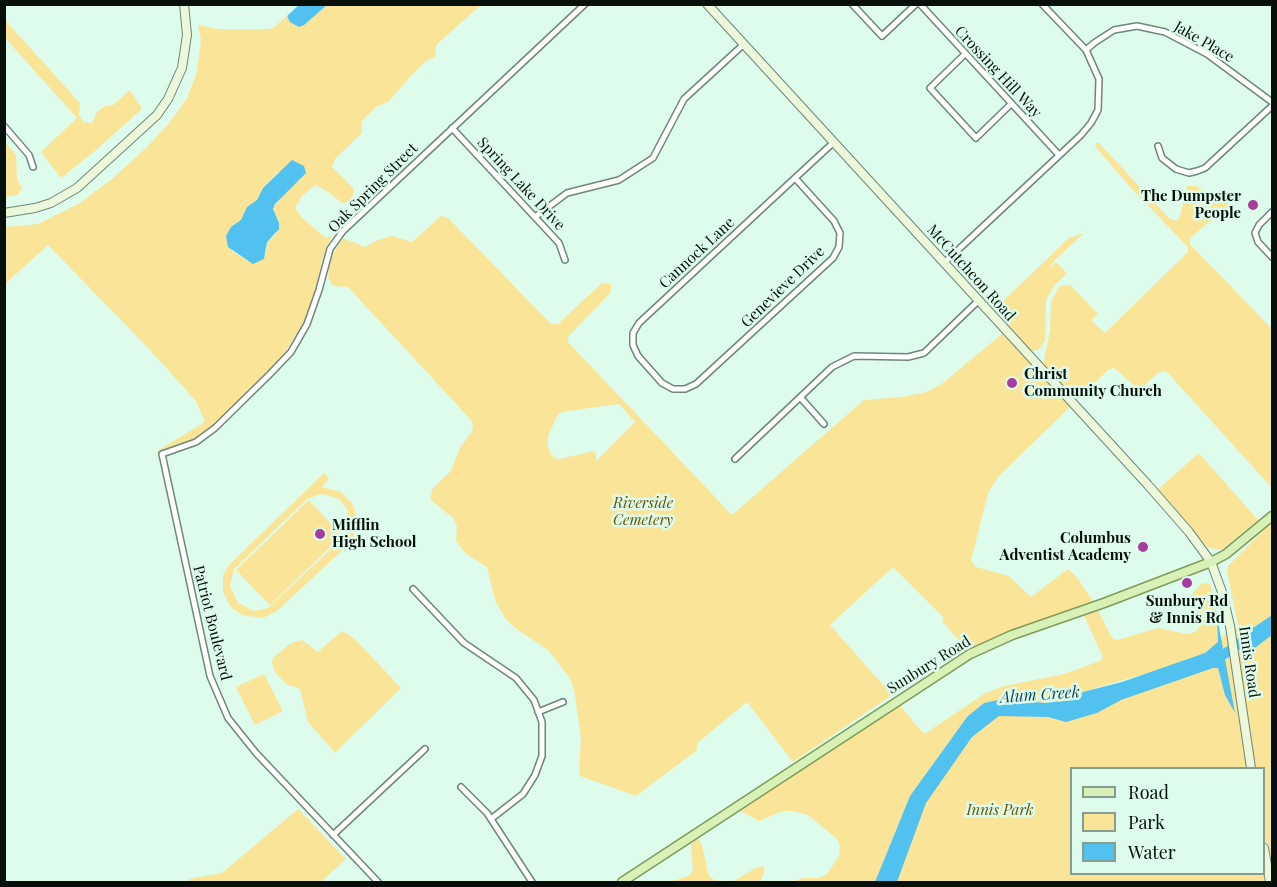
<!DOCTYPE html>
<html>
<head>
<meta charset="utf-8">
<style>
  body { margin:0 }
  #map { position:relative; width:1277px; height:887px; overflow:hidden; background:#defcec; font-family:"Playfair Display",serif }
  canvas { display:block }
  .frame { position:absolute; inset:0; border:6px solid #060f0a; pointer-events:none }
  .legend { position:absolute; left:1070px; top:767px; width:195px; height:108px; box-sizing:border-box; background:#defcec; border:2px solid #889d92; margin:0; padding:8px 10px; list-style:none; font-size:18px; color:#060f0a }
  .legend li { display:flex; align-items:center; gap:12px; height:30px }
  .legend b { width:30px; border:2px solid #889d92 }
</style>
</head>
<body>
<div id="map">
<canvas width="1277" height="887"></canvas>
<div class="frame"></div>
<ul class="legend">
<li><b style="height:8px;background:#d8f1b6"></b>Road</li>
<li><b style="height:16px;background:#fae498"></b>Park</li>
<li><b style="height:16px;background:#51c1f0"></b>Water</li>
</ul>
</div>
<script>
const c = document.querySelector('canvas').getContext('2d');
c.lineJoin = 'round';
function paint(path, color) { c.fillStyle = color; c.fill(path, 'evenodd'); }
const toPath = rows => new Path2D(rows.map(r => 'M' + r).join(''));
function strokePath(path, color, width, dash) { c.strokeStyle = color; c.lineWidth = width; c.lineCap = dash ? 'butt' : 'round'; c.setLineDash(dash || []); c.stroke(path); }
function write(font, color, halo, rows, align = 'center') {
  c.font = font + ' "Playfair Display",serif'; c.lineWidth = 5; c.setLineDash([]); c.textBaseline = 'middle'; c.strokeStyle = halo; c.fillStyle = color; for (const [text, x, y, turn = 0] of rows) {
    c.save(); c.translate(x, y); c.rotate((+turn || 0) * Math.PI / 180); c.textAlign = isNaN(turn) ? turn : align; if (halo) c.strokeText(text, 0, 0); c.fillText(text, 0, 0); c.restore();
  }
}
const green = toPath([
  [327,5,481,5,436,45,435,57,426,61,410,77,388,102,376,107,361,122,362,133,335,159,332,167,354,189,353,197,348,202,342,203,327,191,315,185,302,196,295,208,302,218,326,238,333,236,326,247,322,261,313,300,308,315,286,351,275,366,204,433,192,441,154,453,205,422,196,401,149,349,48,245,5,284,5,227,38,224,80,203,112,179,146,148,170,122,187,98,197,72,201,40,198,25,218,29,268,29,273,28,287,16,288,19,304,25],
  [278,172,301,179,293,185,275,204,273,209,279,223,276,234,267,242,266,254,248,261,232,251,231,227,241,220,257,200,263,188],
  [4,19,80,103,79,115,83,122,92,123,97,112,105,106,113,105,130,90,142,109,95,151,61,178,41,152,77,118,5,38],
  [5,142,16,155,17,179,22,188,18,195,5,197],
  [1096,143,1099,143,1170,219,1177,221,1180,216,1187,186,1197,186,1209,196,1228,202,1228,206,1190,238,1190,244,1272,329,1272,488,1167,372,1163,371,1158,373,1141,388,1137,388,1114,368,1109,369,1076,401,1043,365,1050,331,1051,301,1060,286,1070,285,1098,314,1091,320,1105,333,1188,252,1188,247,1131,188,1095,146],
  [441,216,448,218,551,324,558,324,602,283,611,284,611,292,568,337,568,342,732,515,864,400,901,397,927,392,943,383,1003,333,1070,407,998,477,988,493,971,561,976,567,1009,576,1031,597,1068,569,1076,576,1094,603,967,649,943,622,943,617,893,567,830,625,892,695,793,762,747,702,697,743,697,750,636,796,580,776,579,770,581,737,574,689,569,677,548,650,515,628,505,618,495,600,487,567,466,554,456,541,457,527,454,519,430,499,433,488,450,472,461,446,471,433,473,427,472,421,348,287,333,286,328,277,330,259,343,238,365,247,378,240,392,236,412,242],
  [619,404,635,422,596,461,596,453,593,451,560,459,555,458,551,454,548,447,548,436,557,416,561,412],
  [1084,233,1055,260,1048,270,1056,262,1067,273,1054,286,1046,300,1045,341,1040,348,1032,352,1002,320,999,309,1001,303,1069,238],
  [1199,453,1258,520,1224,548,1219,550,1207,547,1156,491],
  [324,473,329,479,322,487,341,492,354,506,357,524,354,536,348,545,277,611,263,618,242,615,230,606,223,592,223,575,228,566],
  [323,494,339,499,347,509,350,525,345,536,268,608,254,611,238,603,230,586,234,569,306,500,317,495],
  [309,500,342,536,270,605,236,570],
  [1272,522,1272,858,1271,854,1263,882,883,882,892,858,968,726,1001,710,1090,707,1147,673,1083,692,1074,700,1044,703,1008,698,967,717,910,796,875,882,792,882,803,878,820,878,827,874,839,856,840,846,837,839,808,815,793,811,783,811,759,821,741,811,897,702,922,732,926,733,984,694,1004,686,1064,674,1100,661,1103,657,1084,616,1098,610,1112,638,1117,640,1158,628,1187,634,1195,632,1201,626,1192,594,1201,584,1208,583,1211,586,1217,616,1219,639,1238,626,1227,570,1228,566],
  [1072,768,1264,768,1264,874,1072,874],
  [342,631,354,638,401,688,335,753,308,722,300,689,286,684,275,672,272,663,273,658,291,643,302,640,318,652],
  [264,674,283,711,255,725,236,687],
  [298,809,346,859,321,882,190,882,189,879,222,873],
  [698,838,702,845,708,873,712,879,722,882,670,882,688,876,693,871,691,844,695,839],
  [763,866,765,871,760,882,732,882,754,869]
]);
const water = toPath([
  [300,4,327,4,327,5,304,25,299,27,290,22,287,16],
  [292,160,304,166,306,173,275,204,273,209,279,223,279,229,267,242,264,259,253,264,228,247,226,236,231,227,241,220,247,207,257,200,263,188],
  [1217,616,1235,713,1225,695,1218,668,1213,668,1121,700,1097,713,1066,722,1048,717,999,716,972,737,926,803,897,882,875,882,910,796,967,717,984,703,1008,698,1044,703,1074,700,1083,692,1122,682,1205,653,1218,642],
  [1272,616,1272,635,1243,657,1240,636]
]);
const river = toPath([
  [1213,662,1272,621]
]);
const street = toPath([
  [852,4,882,36,916,4],
  [920,4,1059,155],
  [1086,50,1094,43,1114,30,1137,26,1165,32,1207,54,1272,102],
  [965,54,930,88,976,138,1011,104],
  [4,126,29,155,33,167],
  [452,128,559,243,565,260],
  [1158,146,1162,158,1176,169,1189,173,1197,171,1205,168,1272,106],
  [795,178,834,221,840,233,839,247,833,258,696,384,685,389,673,389,662,383,638,356,633,345,633,333,639,323,795,178,834,142],
  [1272,212,1259,225,1255,233,1258,242,1272,257],
  [535,217,567,193,619,180,653,158,684,99,744,44],
  [944,263,1081,135,1091,123,1098,110,1099,79,1086,50,1042,4],
  [800,397,824,424],
  [735,459,832,367,854,356,908,357,924,353,978,301],
  [413,589,464,643,516,678,534,700,542,722,542,756,535,775,523,794,491,819],
  [538,712,563,702],
  [461,787,487,813,532,882],
  [333,835,425,749],
  [378,882,256,753,228,718,210,676,162,454,196,442,215,428,270,374,291,352,307,324,319,290,330,249,343,231,585,4]
]);
const secondary = toPath([
  [707,4,1148,485,1189,532,1211,562,1222,592,1230,626,1251,768],
  [4,213,35,208,51,203,77,188,157,115,168,99,182,68,187,35,184,4],
  [1264,848,1270,882]
]);
const primary = toPath([
  [622,882,970,654,1012,635,1104,603,1211,562,1226,554,1272,516]
]);
const markers = [
  [1253,205,6,"#a63c9d"],
  [1012,383,6,"#a63c9d"],
  [320,534,6,"#a63c9d"],
  [1143,547,6,"#a63c9d"],
  [1187,583,6,"#a63c9d"]
];
const streetNames = [
  ["Jake Place",1204,42,30],
  ["Crossing Hill Way",998,72,47],
  ["Spring Lake Drive",521,184,47],
  ["Oak Spring Street",373,188,-45],
  ["Cannock Lane",697,253,-43],
  ["McCutcheon Road",971,273,48],
  ["Genevieve Drive",783,287,-44],
  ["Patriot Boulevard",212,623,76],
  ["Innis Road",1249,662,82],
  ["Sunbury Road",929,665,-32]
];
const poiNames = [
  ["The Dumpster",1241,196],
  ["People",1241,213],
  ["Christ",1024,374,"left"],
  ["Community Church",1024,391,"left"],
  ["Mifflin",332,525,"left"],
  ["High School",332,542,"left"],
  ["Columbus",1131,538],
  ["Adventist Academy",1131,555],
  ["Sunbury Rd",1187,601,"center"],
  ["& Innis Rd",1187,618,"center"]
];
const parkNames = [
  ["Riverside",643,503],
  ["Cemetery",643,520],
  ["Innis Park",1000,810]
];
const waterNames = [
  ["Alum Creek",1040,695,-4]
];
paint(green, '#fae498');
paint(water, '#51c1f0');
strokePath(river, '#51c1f0', 10);
strokePath(street, '#6d8779', 8);
strokePath(secondary, '#6d8779', 10);
strokePath(primary, '#7e9b5a', 11);
strokePath(street, '#fff', 5);
strokePath(secondary, '#ecf8da', 8);
strokePath(primary, '#d8f1b6', 8);
for (const [x, y, r, color] of markers) { const dot = new Path2D(); dot.arc(x, y, r, 0, 2 * Math.PI); c.fillStyle = color; c.fill(dot); strokePath(dot, '#defcec', 2); }
write('15px', '#060f0a', '#defcec', streetNames);
write('bold 15px', '#060f0a', '#defcec', poiNames, 'right');
write('italic 15px', '#655303', '#defcec', parkNames);
write('italic 16px', '#18475b', '#defcec', waterNames);
</script>
</body>
</html>
